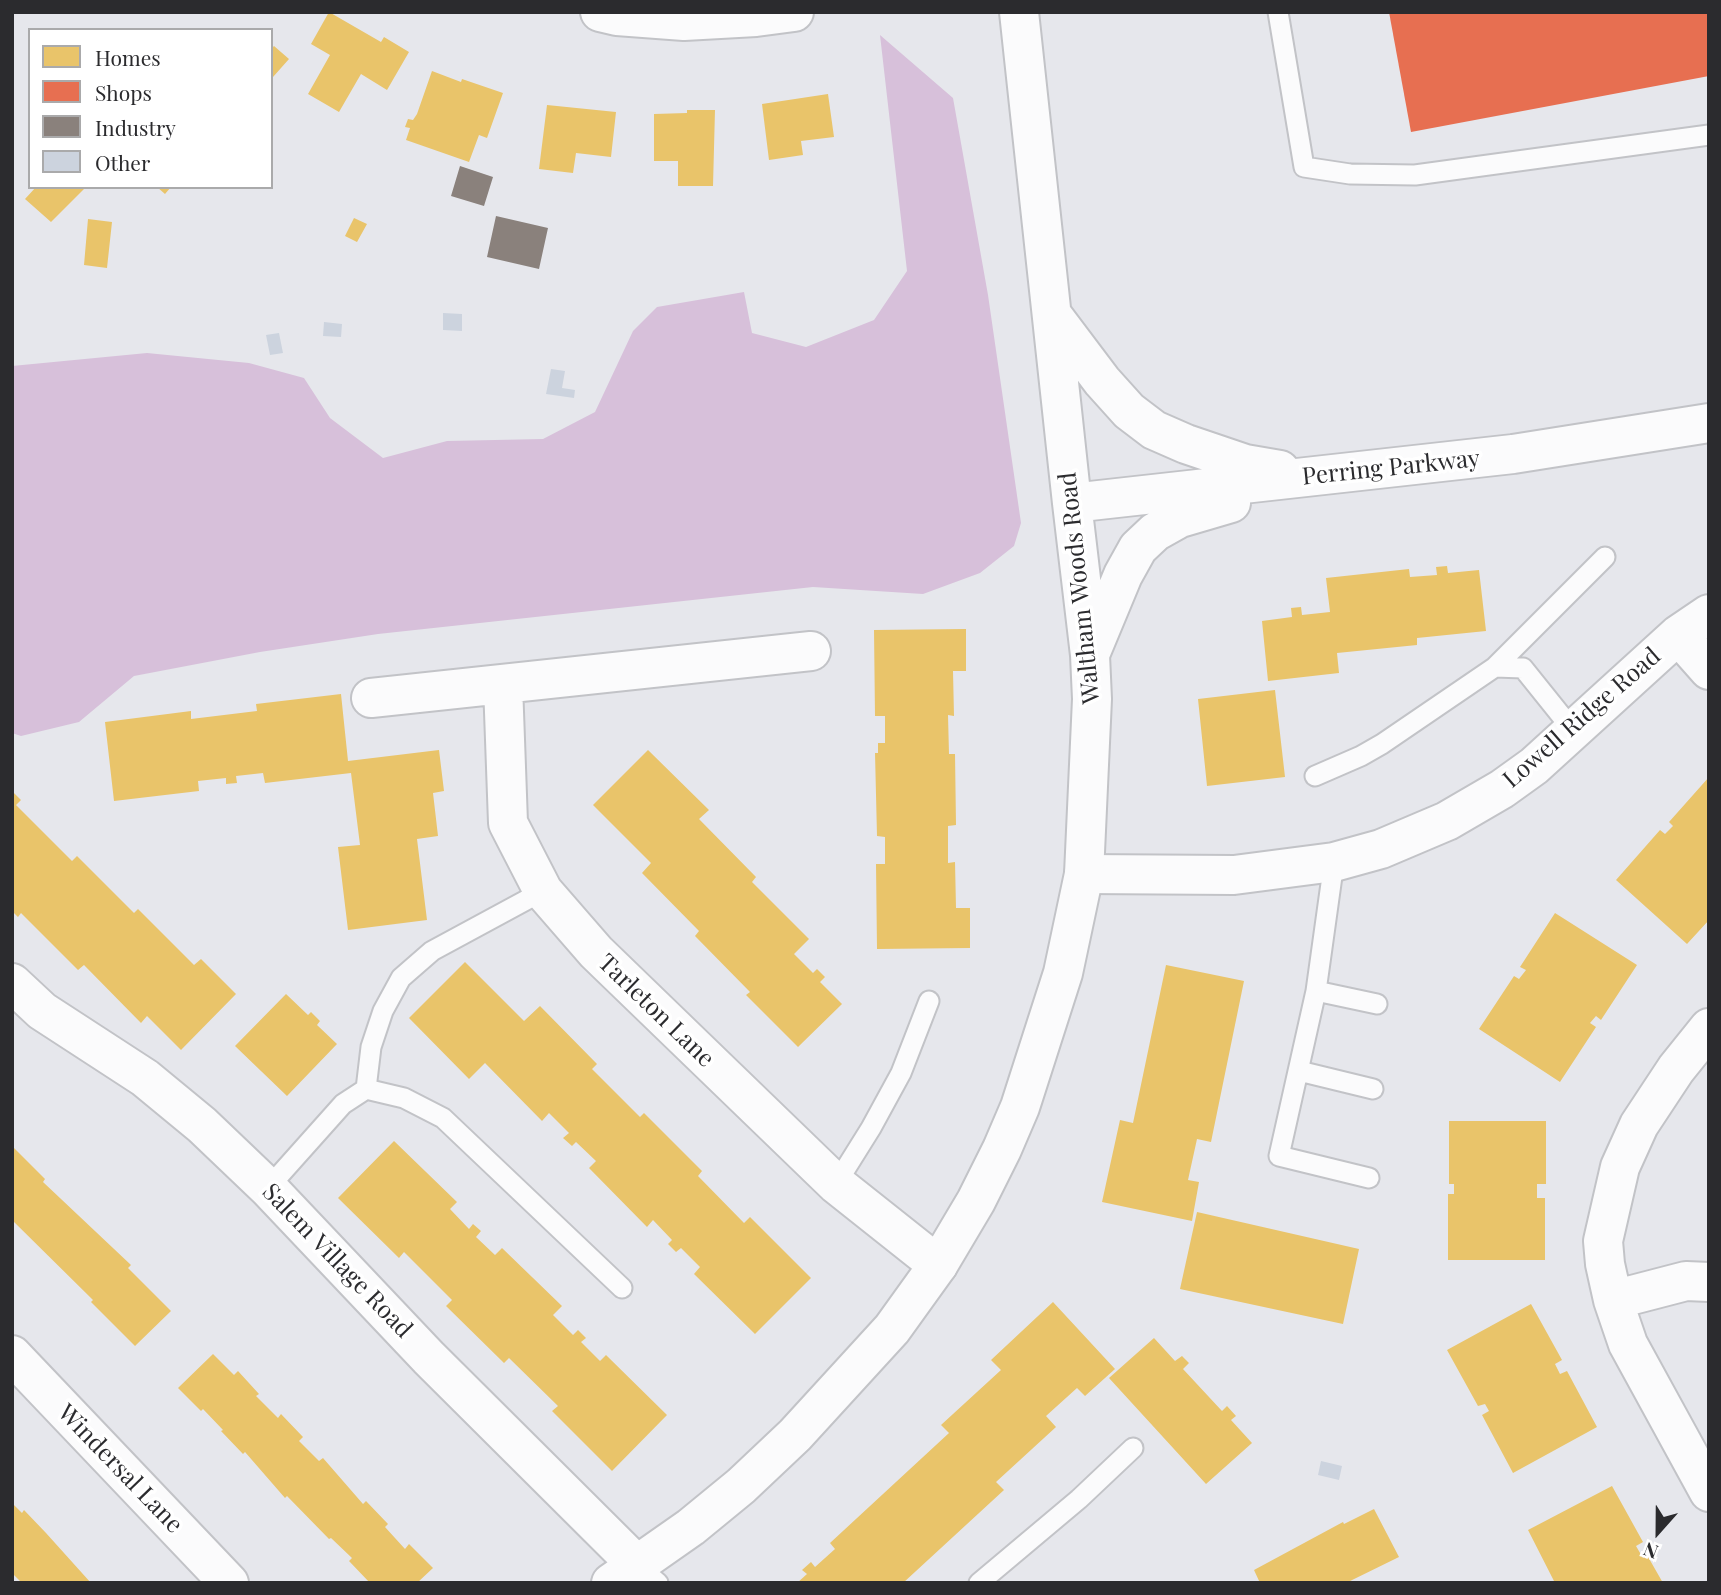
<!DOCTYPE html>
<html>
<head>
<meta charset="utf-8">
<style>
  body { margin:0 }
  #map { position:relative; width:1721px; height:1595px; overflow:hidden; background:#e6e7ec; font-family:"Playfair Display",serif }
  canvas { display:block }
  .frame { position:absolute; inset:0; border:14px solid #2b2b2e; pointer-events:none }
  .legend { position:absolute; left:28px; top:28px; width:245px; height:161px; box-sizing:border-box; background:#fff; border:2px solid #aaaaab; margin:0; padding:9px 12px; list-style:none; font-size:21px; color:#2b2b2e }
  .legend li { display:flex; align-items:center; gap:14px; height:35px }
  .legend b { width:35px; border:2px solid #aaaaab }
  .north { position:absolute; left:1623px; top:1497px; width:70px; height:70px; -webkit-text-stroke:5px #fff; paint-order:stroke; rotate:201deg; font-size:19px; font-weight:700; line-height:28px; text-align:center; color:#2b2b2e }
  .north::after { content:''; display:block; margin:auto; width:24px; height:32px; background:#2b2b2e; clip-path:polygon(50% 0,100% 100%,50% 72%,0 100%) }
</style>
</head>
<body>
<div id="map">
<canvas width="1721" height="1595"></canvas>
<div class="frame"></div>
<ul class="legend">
<li><b style="height:19px;background:#e9c46a"></b>Homes</li>
<li><b style="height:19px;background:#e76f51"></b>Shops</li>
<li><b style="height:19px;background:#8a817c"></b>Industry</li>
<li><b style="height:19px;background:#ccd3de"></b>Other</li>
</ul>
<div class="north">N</div>
</div>
<script>
const c = document.querySelector('canvas').getContext('2d');
c.lineJoin = 'round';
function paint(path, color) { c.fillStyle = color; c.fill(path, 'evenodd'); }
const toPath = rows => new Path2D(rows.map(r => 'M' + r).join(''));
function strokePath(path, color, width, dash) { c.strokeStyle = color; c.lineWidth = width; c.lineCap = dash ? 'butt' : 'round'; c.setLineDash(dash || []); c.stroke(path); }
function write(font, color, halo, rows, align = 'center') {
  c.font = font + ' "Playfair Display",serif'; c.lineWidth = 7; c.setLineDash([]); c.textBaseline = 'middle'; c.strokeStyle = halo; c.fillStyle = color; for (const [text, x, y, turn = 0] of rows) {
    c.save(); c.translate(x, y); c.rotate((+turn || 0) * Math.PI / 180); c.textAlign = isNaN(turn) ? turn : align; if (halo) c.strokeText(text, 0, 0); c.fillText(text, 0, 0); c.restore();
  }
}
const forest = toPath([
  [880,35,953,98,988,295,1021,523,1014,546,980,573,923,594,813,587,378,634,260,652,134,676,79,722,21,736,12,733,12,366,147,353,249,363,304,378,330,418,383,458,447,441,543,439,595,412,633,331,657,307,744,292,752,333,806,347,874,320,907,271]
]);
const homes = toPath([
  [329,12,381,42,384,37,409,52,387,90,361,74,339,112,308,94,330,55,311,44],
  [274,46,289,59,273,77,271,49],
  [432,71,461,82,462,79,503,93,487,138,479,135,469,162,406,140,410,128,405,127,408,119,413,120,417,114],
  [828,94,834,137,801,141,803,155,769,160,762,104],
  [547,105,616,112,611,157,576,153,573,173,539,169],
  [687,110,715,110,713,186,678,186,678,161,654,161,654,114,687,113],
  [36,187,86,187,51,222,25,199],
  [157,187,171,187,165,194],
  [354,218,367,224,357,242,345,236],
  [88,219,112,222,107,268,84,265],
  [1447,566,1448,573,1479,570,1486,631,1417,638,1417,645,1337,653,1339,673,1268,681,1262,621,1292,617,1291,608,1301,607,1302,615,1330,612,1326,578,1409,569,1410,577,1437,575,1436,567],
  [966,629,966,671,953,671,954,716,948,715,949,754,955,754,956,825,948,826,948,863,955,862,956,908,970,908,970,948,877,949,876,864,885,864,885,837,877,836,875,753,878,753,878,743,885,743,885,716,875,716,874,630],
  [1275,690,1285,777,1207,786,1198,699],
  [341,694,348,761,439,750,444,791,433,793,438,836,417,839,427,920,348,930,338,847,360,845,351,773,265,783,263,773,236,776,237,783,226,784,226,778,198,781,199,791,114,801,105,722,191,711,191,719,257,711,256,704],
  [648,750,709,810,699,819,756,877,752,882,809,939,794,954,813,973,817,969,825,977,820,982,842,1004,798,1047,746,995,750,992,695,936,699,931,642,873,651,863,593,805],
  [1709,777,1709,920,1687,944,1616,880,1660,830,1665,834,1673,826,1669,822],
  [12,791,21,800,16,805,72,861,77,856,134,913,138,909,194,965,201,959,236,994,181,1050,147,1016,141,1023,84,965,78,970,21,913,18,917,12,911],
  [1555,913,1637,965,1601,1020,1596,1016,1590,1023,1596,1027,1560,1082,1479,1029,1514,976,1519,979,1526,970,1520,967],
  [465,962,524,1021,540,1006,597,1064,592,1069,640,1117,644,1113,702,1171,698,1176,744,1223,750,1217,811,1278,755,1334,694,1274,700,1267,681,1248,676,1252,668,1244,672,1240,653,1220,647,1227,589,1168,596,1161,576,1142,572,1146,563,1138,569,1133,549,1113,542,1121,485,1063,469,1079,409,1018],
  [1166,965,1244,981,1211,1142,1197,1139,1188,1180,1199,1182,1192,1221,1102,1202,1120,1120,1133,1123],
  [286,994,308,1015,311,1012,320,1021,317,1025,337,1044,287,1096,235,1046],
  [1449,1121,1546,1121,1546,1184,1537,1184,1537,1198,1545,1198,1545,1260,1448,1260,1448,1194,1454,1194,1454,1184,1449,1184],
  [394,1141,457,1202,450,1209,469,1229,473,1224,481,1231,476,1237,495,1255,502,1248,562,1306,553,1315,573,1335,578,1330,586,1338,581,1342,600,1361,606,1355,667,1415,612,1471,552,1411,558,1406,509,1358,504,1363,446,1306,452,1300,404,1252,399,1258,338,1198],
  [12,1146,45,1179,43,1182,131,1265,128,1268,171,1311,135,1346,91,1302,93,1300,12,1220],
  [1197,1212,1359,1249,1343,1324,1180,1289],
  [1053,1302,1115,1369,1085,1396,1077,1388,1046,1416,1056,1427,996,1482,1004,1490,903,1583,797,1583,807,1574,802,1570,811,1562,815,1567,835,1549,830,1543,949,1433,941,1425,1001,1370,991,1360],
  [1531,1304,1562,1360,1555,1364,1560,1374,1567,1371,1597,1427,1513,1473,1482,1415,1489,1411,1485,1404,1478,1406,1447,1350],
  [1154,1338,1175,1361,1182,1356,1189,1363,1183,1369,1222,1411,1227,1406,1236,1416,1231,1420,1252,1443,1206,1484,1109,1378],
  [213,1354,234,1375,238,1371,259,1394,256,1396,278,1418,281,1414,303,1437,299,1441,319,1461,323,1458,363,1504,366,1501,388,1524,385,1527,405,1549,409,1544,433,1568,417,1583,370,1583,349,1561,352,1558,331,1538,329,1539,287,1496,285,1498,245,1452,243,1454,221,1431,223,1430,203,1409,201,1411,178,1388],
  [1612,1486,1643,1542,1636,1546,1643,1558,1647,1555,1663,1583,1555,1583,1528,1530],
  [12,1503,22,1513,24,1510,46,1533,91,1583,22,1583,12,1573],
  [1374,1509,1399,1557,1346,1583,1260,1583,1254,1570,1343,1522,1344,1524]
]);
const shops = toPath([
  [1389,12,1709,12,1709,76,1411,132]
]);
const industry = toPath([
  [460,166,493,177,484,206,451,196],
  [496,216,548,228,539,269,487,257]
]);
const building = toPath([
  [443,313,462,314,462,331,443,330],
  [324,322,342,324,341,337,323,336],
  [279,333,283,353,270,355,266,335],
  [551,369,565,371,562,388,575,390,574,398,546,394],
  [1321,1461,1342,1466,1339,1480,1318,1475]
]);
const service = toPath([
  [1278,12,1304,167,1350,174,1415,175,1709,135],
  [1495,667,1523,668,1572,729],
  [1315,776,1361,756,1382,744,1495,667,1605,557],
  [1334,862,1316,991,1279,1156,1369,1178],
  [1316,991,1377,1004],
  [1299,1071,1373,1089],
  [366,1089,371,1047,383,1011,401,978,432,951,543,891],
  [836,1184,871,1128,901,1073,929,1001],
  [268,1188,343,1104,366,1089,404,1098,443,1118,622,1288],
  [638,1566,658,1583],
  [979,1583,1079,1499,1133,1448]
]);
const minor = toPath([
  [600,12,617,16,684,21,756,17,794,12],
  [1678,635,1709,670],
  [503,684,508,823,543,891,596,952,836,1184,938,1265],
  [371,698,811,651],
  [1084,874,1234,875,1334,862,1381,849,1447,821,1502,789,1534,766,1678,635,1709,614],
  [12,983,42,1011,145,1078,202,1125,268,1188,429,1358,638,1566],
  [1709,1282,1686,1281,1613,1300,1628,1344,1709,1492],
  [1613,1300,1605,1264,1603,1241,1620,1167,1639,1125,1676,1069,1709,1028],
  [12,1355,229,1583]
]);
const tertiary = toPath([
  [1053,316,1102,381,1129,411,1154,430,1186,444,1245,464,1280,470],
  [1072,503,1513,454,1709,423],
  [1091,652,1123,575,1138,548,1155,532,1180,518,1231,503],
  [611,1583,691,1527,741,1486,795,1435,892,1329,938,1265,976,1201,1002,1149,1020,1107,1063,973,1084,874,1092,699,1090,655,1072,503,1019,12]
]);
const streetNames = [
  ["Perring Parkway",1391,468,-6],
  ["Waltham Woods Road",1080,588,-96],
  ["Lowell Ridge Road",1582,718,-41],
  ["Tarleton Lane",656,1011,44],
  ["Salem Village Road",337,1261,46],
  ["Windersal Lane",120,1469,46]
];
paint(forest, '#d7c0da');
paint(homes, '#e9c46a');
paint(shops, '#e76f51');
paint(industry, '#8a817c');
paint(building, '#ccd3de');
strokePath(service, '#c2c3c7', 23);
strokePath(minor, '#c2c3c7', 42);
strokePath(tertiary, '#c2c3c7', 42);
strokePath(service, '#fbfbfc', 19);
strokePath(minor, '#fbfbfc', 38);
strokePath(tertiary, '#fbfbfc', 38);
write('24px', '#2b2b2e', '#fff', streetNames);
</script>
</body>
</html>
